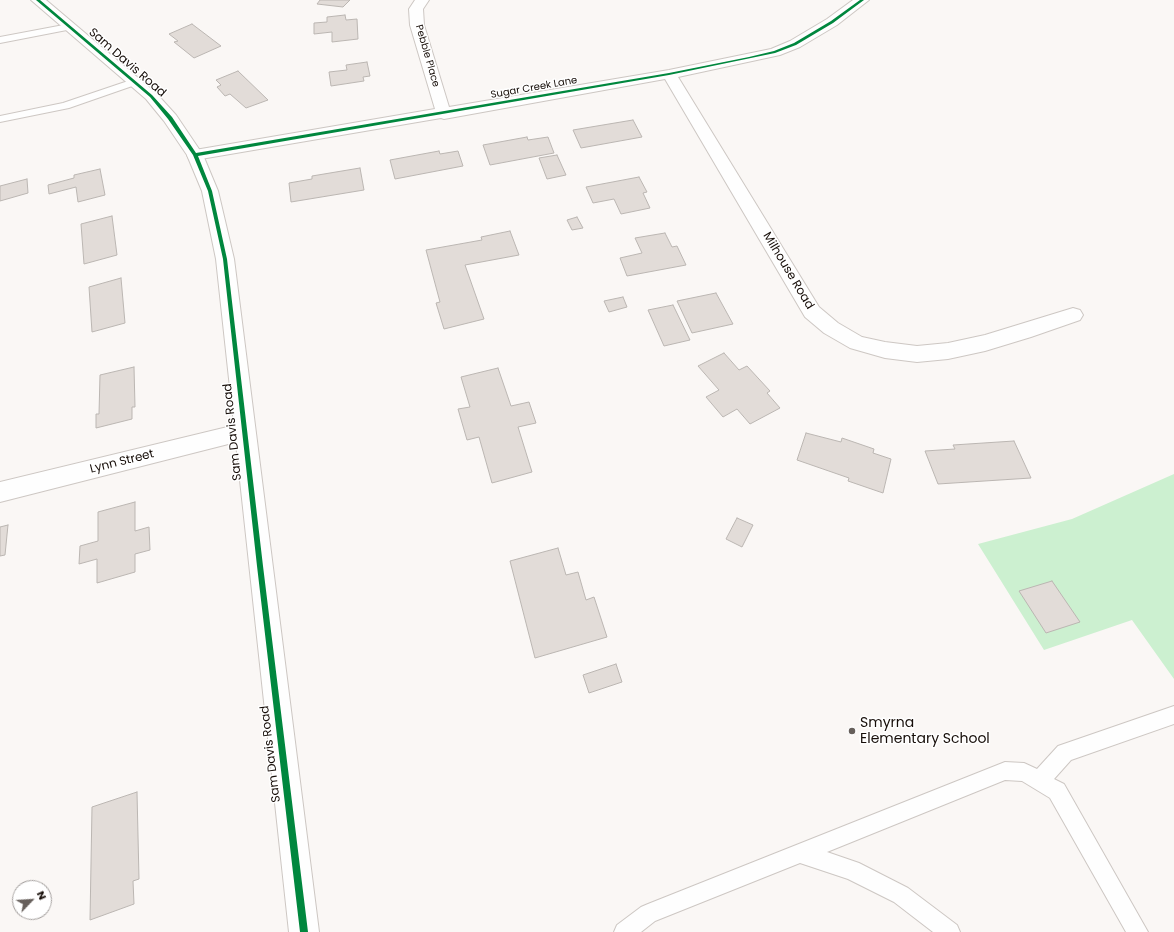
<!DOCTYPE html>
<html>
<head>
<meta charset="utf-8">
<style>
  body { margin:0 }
  #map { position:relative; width:1174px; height:932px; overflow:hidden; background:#faf7f5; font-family:Poppins,sans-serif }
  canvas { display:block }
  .north { position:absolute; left:12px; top:880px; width:40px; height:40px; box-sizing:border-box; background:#fff; border:1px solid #a29e9c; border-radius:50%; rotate:65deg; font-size:11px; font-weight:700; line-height:16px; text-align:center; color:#160d08 }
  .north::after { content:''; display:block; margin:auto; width:14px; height:18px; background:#665f5b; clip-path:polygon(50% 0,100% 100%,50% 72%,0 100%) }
</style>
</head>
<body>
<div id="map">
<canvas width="1174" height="932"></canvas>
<div class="north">N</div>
</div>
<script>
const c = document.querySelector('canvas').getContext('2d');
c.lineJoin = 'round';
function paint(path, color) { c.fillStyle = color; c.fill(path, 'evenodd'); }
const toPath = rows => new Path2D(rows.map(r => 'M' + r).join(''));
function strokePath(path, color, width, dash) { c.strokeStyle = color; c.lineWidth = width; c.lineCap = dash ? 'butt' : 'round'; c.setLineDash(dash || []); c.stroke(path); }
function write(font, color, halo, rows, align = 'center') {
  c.font = font + ' Poppins,sans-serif'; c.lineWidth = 3; c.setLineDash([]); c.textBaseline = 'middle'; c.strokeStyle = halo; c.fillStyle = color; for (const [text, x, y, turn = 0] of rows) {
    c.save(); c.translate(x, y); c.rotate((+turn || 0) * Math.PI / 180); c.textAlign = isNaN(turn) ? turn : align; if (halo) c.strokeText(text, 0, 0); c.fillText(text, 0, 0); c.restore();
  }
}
const green = toPath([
  [1174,474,1174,679,1132,620,1044,650,978,544,1072,519]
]);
const building = toPath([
  [320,0,350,0,343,7,317,4,320,0],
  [345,15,346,20,357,19,358,39,332,42,332,32,314,34,314,23,327,22,327,17,345,15],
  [192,24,221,46,194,58,174,42,178,41,169,34,192,24],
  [367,62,370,76,363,77,364,81,331,86,329,72,347,70,346,65,367,62],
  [238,71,268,100,246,108,230,94,225,96,217,87,221,85,216,80,238,71],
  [633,120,642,137,581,148,573,130,633,120],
  [527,137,528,140,548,137,554,153,490,165,483,145,527,137],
  [439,151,440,154,458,151,463,166,395,179,390,160,439,151],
  [557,155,566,175,547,179,539,158,557,155],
  [360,168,364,190,291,202,289,183,312,179,312,176,360,168],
  [100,169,105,195,78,202,76,187,49,194,48,185,74,178,74,175,100,169],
  [639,177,647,192,643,193,650,208,621,214,614,199,593,203,586,187,639,177],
  [27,179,28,193,0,201,0,186,27,179],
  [112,216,117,255,84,264,81,224,112,216],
  [577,217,583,228,572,230,567,220,577,217],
  [510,231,519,255,465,265,484,319,444,329,436,303,440,302,426,250,482,240,481,237,510,231],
  [665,233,672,247,677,246,686,265,627,276,620,258,642,253,635,238,665,233],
  [121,278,125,323,92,332,89,287,121,278],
  [716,293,733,324,692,333,677,301,716,293],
  [623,297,627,307,609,312,604,301,623,297],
  [673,305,690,340,664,346,648,310,673,305],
  [724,353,739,370,747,366,770,391,767,393,780,408,750,424,737,409,723,417,706,397,719,390,698,366,724,353],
  [134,367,135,407,132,407,132,419,96,428,96,414,99,414,100,375,134,367],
  [498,368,511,406,529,402,536,423,518,427,532,472,492,483,479,437,467,440,458,409,470,407,461,377,498,368],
  [806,433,841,442,842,438,874,449,873,453,891,459,883,493,848,481,849,478,797,460,806,433],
  [1014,441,1031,478,938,484,925,451,955,449,953,445,1014,441],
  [135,502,135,531,149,527,150,550,135,554,135,572,97,583,97,559,79,564,80,546,98,541,98,512,135,502],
  [737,518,753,525,742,547,726,539,737,518],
  [8,525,5,555,0,556,0,527,8,525],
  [558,548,566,575,578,572,586,600,594,597,607,637,535,658,510,561,558,548],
  [1052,581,1080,622,1046,633,1019,591,1052,581],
  [616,664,622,682,589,693,583,675,616,664],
  [137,792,139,879,133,881,134,904,90,920,92,807,137,792]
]);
const service = toPath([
  [69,24,74,27,72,29,0,43,0,37,69,24],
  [134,79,138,80,139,82,138,84,69,108,0,122,0,116,63,103,134,79],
  [1174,706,1174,724,1071,760,1054,779,1064,784,1148,932,1126,932,1050,798,1022,781,1005,780,827,852,859,863,908,888,957,925,960,932,933,932,894,902,848,879,800,863,655,921,641,932,614,932,617,925,641,907,648,904,1005,762,1024,763,1037,769,1058,746,1174,706]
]);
const minor = toPath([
  [415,0,429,0,423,9,424,25,449,107,669,70,771,49,790,41,827,19,853,0,869,0,837,25,800,47,780,55,678,77,819,307,838,323,862,337,885,342,917,346,948,343,985,335,1073,308,1080,310,1083,315,1080,320,1031,337,985,351,948,359,917,362,885,358,850,348,824,333,805,317,665,79,444,119,441,118,195,160,189,159,187,155,189,151,195,150,435,109,410,25,409,9,415,0],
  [244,423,252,426,255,432,252,438,0,502,0,482,244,423]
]);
const tertiary = toPath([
  [31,0,46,0,156,93,176,115,203,155,218,191,234,259,319,932,289,932,216,259,202,191,187,155,164,121,146,99,31,0]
]);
const cycleway = toPath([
  [36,0,40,0,152,95,172,117,196,153,669,73,749,57,774,51,794,43,831,21,860,0,864,0,833,23,796,45,775,53,669,75,198,156,212,191,227,259,263,566,308,932,300,932,257,566,223,259,208,191,193,155,168,119,150,97,36,0]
]);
const markers = [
  [852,731,4,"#665f5b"]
];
const farStreetnames = [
  ["Pebble Place",427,56,74],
  ["Sugar Creek Lane",534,88,-10]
];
const streetNames = [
  ["Sam Davis Road",127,63,41],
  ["Milhouse Road",788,271,59],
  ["Sam Davis Road",233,432,-96],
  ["Lynn Street",122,462,-14],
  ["Sam Davis Road",271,754,-97]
];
const nearPoinames = [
  ["Smyrna",860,723],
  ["Elementary School",860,739]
];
paint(green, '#ccf0d0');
paint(building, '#e2dcd8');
strokePath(building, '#bbb6b2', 1);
strokePath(service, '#cdc7c3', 2);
strokePath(minor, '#cdc7c3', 2);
strokePath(tertiary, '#cdc7c3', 2);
paint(service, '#fefefe');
paint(minor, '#fefefe');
paint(tertiary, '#fefefe');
paint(cycleway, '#00873e');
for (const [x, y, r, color] of markers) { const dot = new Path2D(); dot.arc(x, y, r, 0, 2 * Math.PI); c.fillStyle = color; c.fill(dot); strokePath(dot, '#fff', 1.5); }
write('10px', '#160d08', '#fff', farStreetnames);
write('12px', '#160d08', '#fff', streetNames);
write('14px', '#160d08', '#fff', nearPoinames, 'left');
</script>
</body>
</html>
